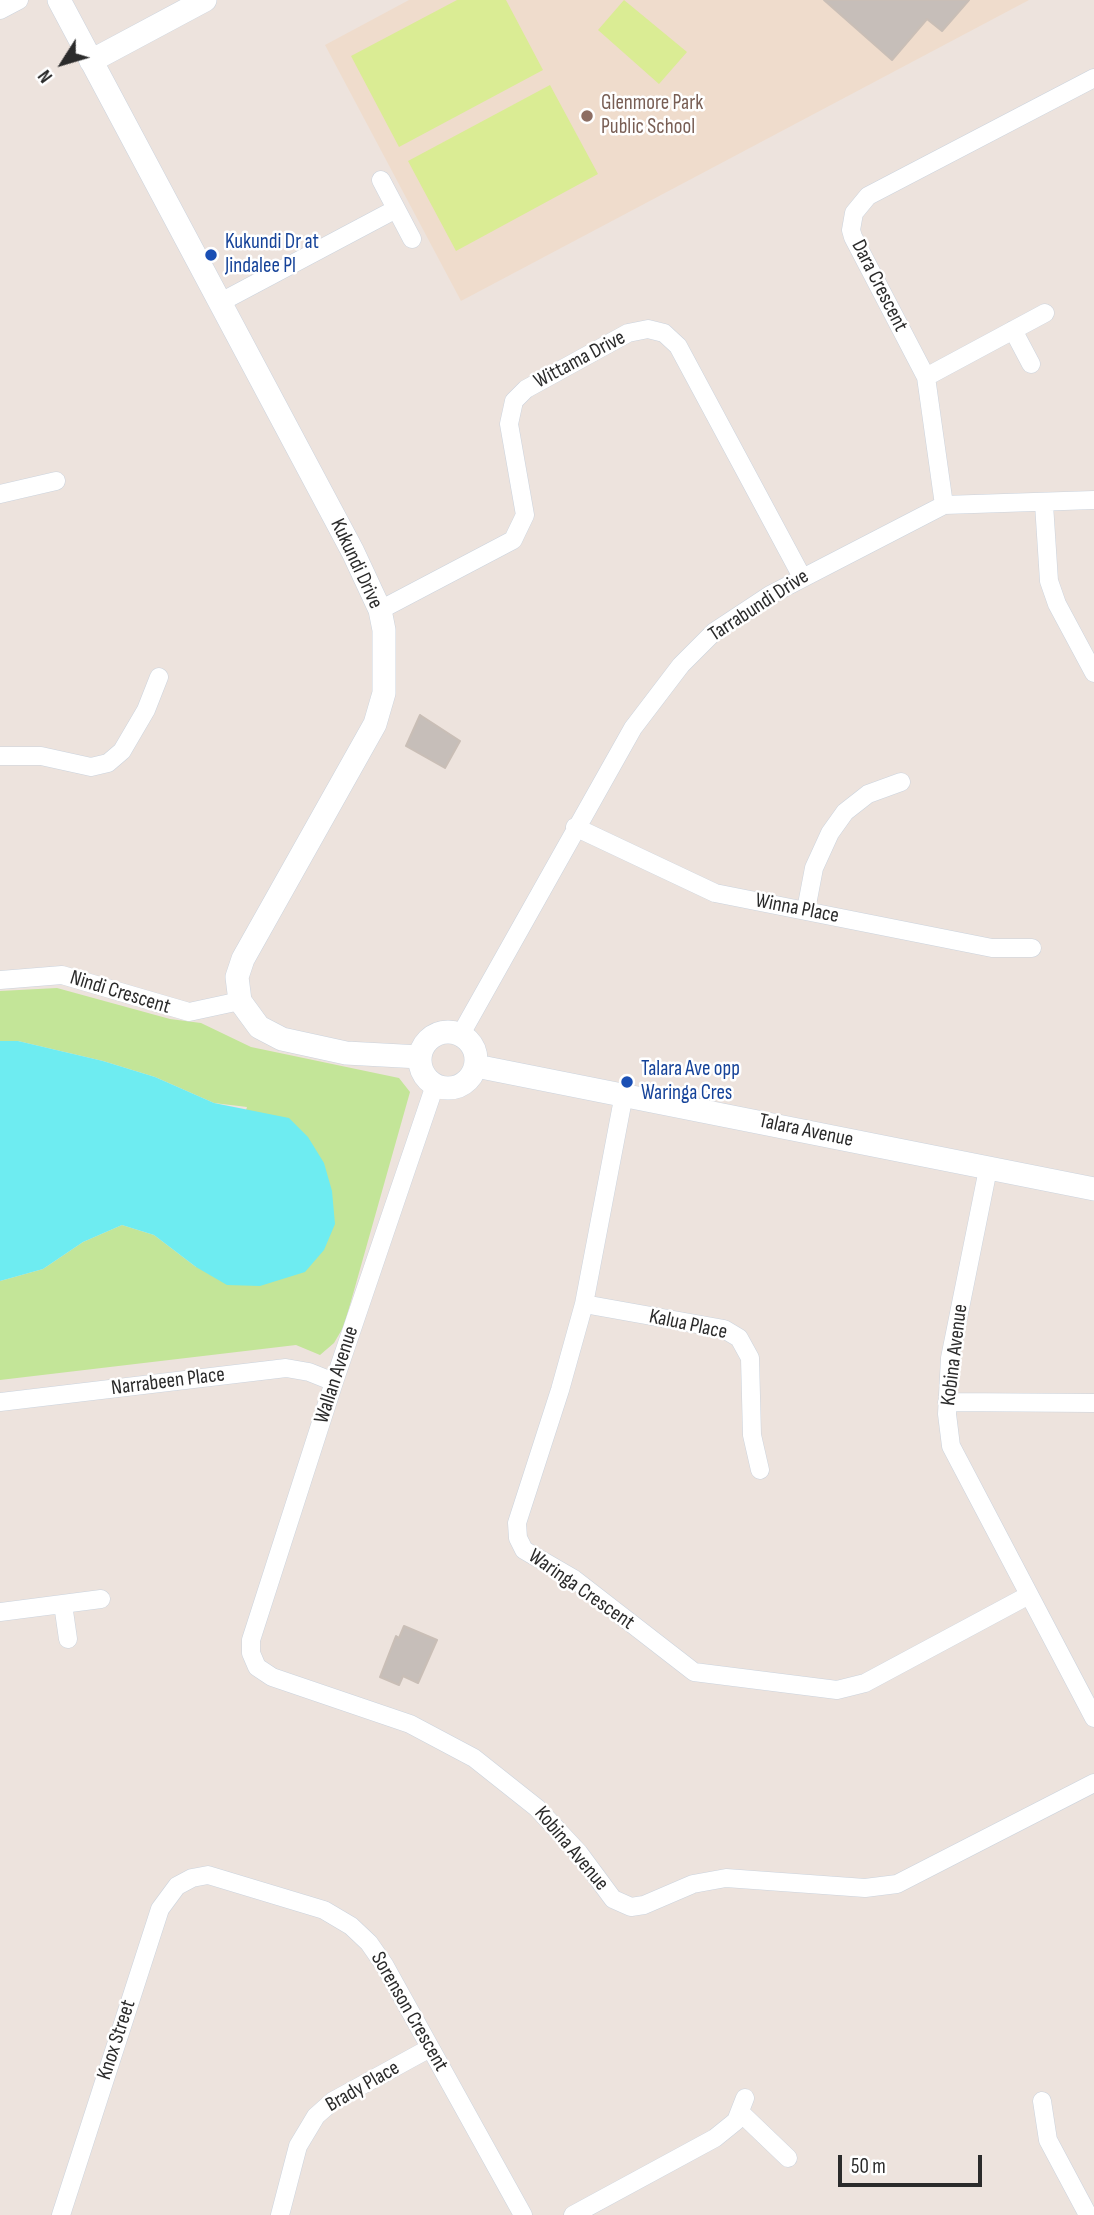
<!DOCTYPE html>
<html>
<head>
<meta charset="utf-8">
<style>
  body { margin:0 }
  #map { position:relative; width:1094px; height:2215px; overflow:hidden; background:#ede3dd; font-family:"Sofia Sans Condensed",sans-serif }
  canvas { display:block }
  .north { position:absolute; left:28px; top:28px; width:70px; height:70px; -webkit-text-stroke:5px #fff; paint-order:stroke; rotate:233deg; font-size:19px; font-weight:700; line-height:28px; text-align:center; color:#2b2b2b }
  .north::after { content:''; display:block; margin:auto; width:24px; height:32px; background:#2b2b2b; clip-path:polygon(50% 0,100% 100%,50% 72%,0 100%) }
  .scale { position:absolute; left:838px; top:2155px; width:144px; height:32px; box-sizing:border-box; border:4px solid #2b2b2b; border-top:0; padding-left:9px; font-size:21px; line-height:24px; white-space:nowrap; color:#2b2b2b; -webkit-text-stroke:5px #fff; paint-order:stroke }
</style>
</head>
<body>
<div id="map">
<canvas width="1094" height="2215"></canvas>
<div class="north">N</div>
<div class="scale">50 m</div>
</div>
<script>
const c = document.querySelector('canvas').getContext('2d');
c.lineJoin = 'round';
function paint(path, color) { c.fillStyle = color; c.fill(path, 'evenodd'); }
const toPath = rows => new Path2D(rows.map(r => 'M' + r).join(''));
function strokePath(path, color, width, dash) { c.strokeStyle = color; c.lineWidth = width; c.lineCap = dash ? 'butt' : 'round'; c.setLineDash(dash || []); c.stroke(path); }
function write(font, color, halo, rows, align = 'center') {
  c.font = font + ' "Sofia Sans Condensed",sans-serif'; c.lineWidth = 5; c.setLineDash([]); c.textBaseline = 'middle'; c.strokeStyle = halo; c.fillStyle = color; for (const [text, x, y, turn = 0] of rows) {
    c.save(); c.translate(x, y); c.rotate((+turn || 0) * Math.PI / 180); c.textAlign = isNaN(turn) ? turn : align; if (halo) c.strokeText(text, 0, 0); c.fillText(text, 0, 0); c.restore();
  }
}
const education = toPath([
  [409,0,1029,0,461,301,325,45]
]);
const green = toPath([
  [57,988,170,1019,201,1023,251,1047,399,1078,410,1092,344,1326,334,1343,320,1355,296,1345,0,1380,0,1281,43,1269,83,1242,122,1225,154,1235,196,1267,247,1107,214,1103,155,1077,103,1061,18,1041,0,1041,0,991]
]);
const pitch = toPath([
  [457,0,506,0,543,70,399,147,351,56],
  [624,0,687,52,659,84,598,30],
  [550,85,598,174,456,251,408,161]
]);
const water = toPath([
  [0,1041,18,1041,103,1061,155,1077,214,1103,289,1118,308,1137,324,1163,332,1191,335,1224,324,1250,305,1272,260,1286,227,1285,196,1267,154,1235,122,1225,83,1242,43,1269,0,1281]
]);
const building = toPath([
  [824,0,969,0,942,31,927,19,892,60,824,0],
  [420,715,460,741,445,768,406,746,420,715],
  [404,1626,437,1640,418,1683,403,1676,399,1685,380,1677,396,1636,399,1638,404,1626]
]);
const minor = toPath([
  [0,10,19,0],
  [381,180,412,239],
  [219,303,396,209],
  [1013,330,1031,364],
  [926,377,1045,313],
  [0,494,56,481],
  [1044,504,1049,581,1057,604,1094,673],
  [944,505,926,377,853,237,851,230,854,213,868,196,1094,78],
  [380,610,513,540,525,515,509,424,514,401,526,389,628,333,648,329,664,333,678,346,802,577],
  [0,756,41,756,91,767,108,763,122,751,146,710,159,677],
  [575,827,715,893,992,948,1032,948],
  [806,910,814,868,830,833,845,812,868,794,901,782],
  [0,980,62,975,189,1012,240,1001],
  [461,1034,633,728,681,665,714,632,770,595,944,505,1094,500],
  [435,1085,334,1382,251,1640,251,1653,257,1667,272,1677,410,1724,474,1758,537,1808,579,1853,613,1899,631,1907,644,1905,693,1884,726,1878,865,1888,897,1884,1094,1783],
  [624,1094,584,1304,560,1390,517,1523,518,1538,524,1550,574,1579,694,1672,837,1690,865,1683,1029,1595],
  [988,1169,950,1358,947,1414,951,1446,1094,1718],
  [584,1304,724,1329,739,1338,750,1358,752,1435,760,1470],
  [0,1402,286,1368,309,1372,334,1382],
  [947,1402,1094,1403],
  [63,1604,68,1639],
  [0,1612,101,1599],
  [1042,2101,1048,2140,1088,2215],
  [741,2113,788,2158],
  [61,2215,160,1909,177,1886,192,1878,208,1875,324,1910,351,1926,369,1943,385,1966,523,2215],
  [280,2215,298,2146,316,2116,333,2101,430,2048],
  [573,2215,715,2138,736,2121,745,2098]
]);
const tertiary = toPath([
  [59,0,353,552,380,610,384,630,384,693,375,724,243,959,237,977,240,1001,259,1027,282,1039,346,1053,420,1057],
  [91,61,205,0],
  '420 1060a28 28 0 1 1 56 0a28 28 0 1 1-56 0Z',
  [476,1066,1094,1189]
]);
const markers = [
  [587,116,7,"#8d6e63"],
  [211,255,7,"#1a4fb4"],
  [627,1082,7,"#1a4fb4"]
];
const educationNames = [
  ["Glenmore Park",601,104],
  ["Public School",601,128]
];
const transitNames = [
  ["Kukundi Dr at",225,243],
  ["Jindalee Pl",225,267],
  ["Talara Ave opp",641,1070],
  ["Waringa Cres",641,1094]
];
const streetNames = [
  ["Dara Crescent",879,286,63],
  ["Wittama Drive",580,360,-28],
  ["Kukundi Drive",356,564,65],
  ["Tarrabundi Drive",759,606,-33],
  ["Winna Place",797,909,11],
  ["Nindi Crescent",120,993,17],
  ["Talara Avenue",806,1131,12],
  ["Kalua Place",688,1325,12],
  ["Kobina Avenue",955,1355,-83],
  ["Wallan Avenue",337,1375,-72],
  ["Narrabeen Place",168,1382,-7],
  ["Waringa Crescent",581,1590,35],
  ["Kobina Avenue",571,1849,50],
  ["Sorenson Crescent",409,2012,60],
  ["Knox Street",117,2040,-72],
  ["Brady Place",363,2087,-30]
];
paint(education, '#efdccc');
paint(green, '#c3e598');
paint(pitch, '#daec94');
paint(water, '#6eecf1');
paint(building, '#c6beb9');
strokePath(building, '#c9beb6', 2);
strokePath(minor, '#cbd3dd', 19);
strokePath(tertiary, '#cbd3dd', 24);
strokePath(minor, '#fff', 18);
strokePath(tertiary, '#fff', 23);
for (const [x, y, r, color] of markers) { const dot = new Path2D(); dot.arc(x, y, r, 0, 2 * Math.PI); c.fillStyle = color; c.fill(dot); strokePath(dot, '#fff', 2.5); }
write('21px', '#785e54', '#fff', educationNames, 'left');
write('21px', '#164399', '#fff', transitNames, 'left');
write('21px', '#2b2b2b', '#fff', streetNames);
</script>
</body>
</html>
